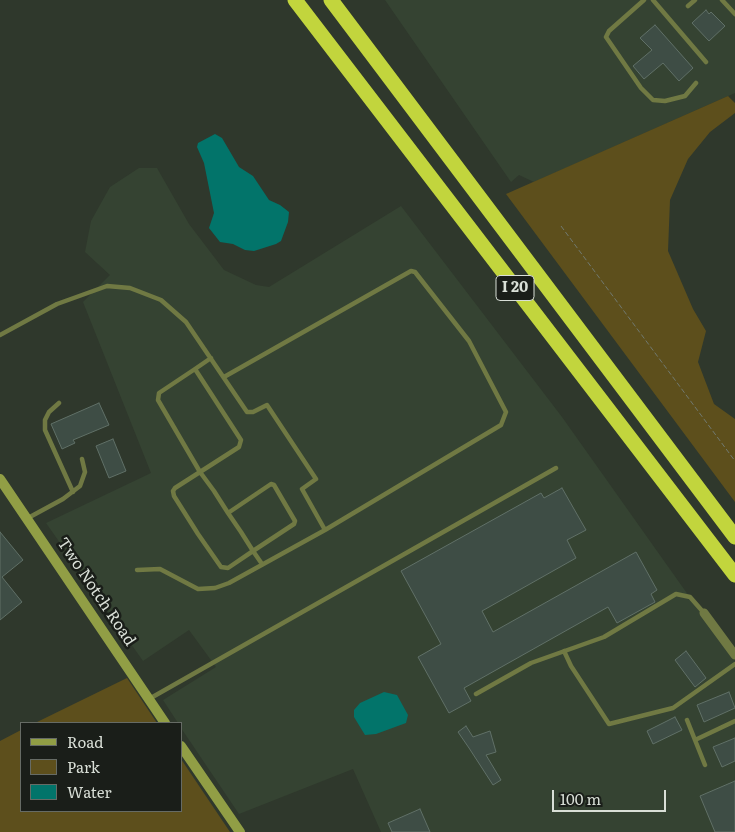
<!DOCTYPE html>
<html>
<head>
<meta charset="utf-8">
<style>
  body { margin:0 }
  #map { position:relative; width:735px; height:832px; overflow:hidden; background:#2f382c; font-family:Literata,serif }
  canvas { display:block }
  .legend { position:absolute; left:20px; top:722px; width:162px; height:90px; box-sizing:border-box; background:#1a1e19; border:1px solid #666b65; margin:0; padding:6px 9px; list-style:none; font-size:15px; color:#d9dfd7 }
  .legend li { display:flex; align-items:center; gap:10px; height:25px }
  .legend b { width:25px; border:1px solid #666b65 }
  .scale { position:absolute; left:552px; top:790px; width:114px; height:22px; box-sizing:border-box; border:2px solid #d9dfd7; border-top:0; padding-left:6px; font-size:15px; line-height:18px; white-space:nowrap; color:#d9dfd7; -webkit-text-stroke:4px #1a1e19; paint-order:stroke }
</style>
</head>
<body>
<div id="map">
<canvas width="735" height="832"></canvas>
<ul class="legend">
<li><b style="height:6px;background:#919e45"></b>Road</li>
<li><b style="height:14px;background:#5d4f1c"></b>Park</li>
<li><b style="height:14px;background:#02746a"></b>Water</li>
</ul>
<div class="scale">100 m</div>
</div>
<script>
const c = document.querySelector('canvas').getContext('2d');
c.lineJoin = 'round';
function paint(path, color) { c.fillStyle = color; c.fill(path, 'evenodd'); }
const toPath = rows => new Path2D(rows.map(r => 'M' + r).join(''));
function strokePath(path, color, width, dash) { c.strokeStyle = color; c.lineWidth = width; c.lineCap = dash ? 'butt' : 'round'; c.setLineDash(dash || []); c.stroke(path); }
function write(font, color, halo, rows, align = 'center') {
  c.font = font + ' Literata,serif'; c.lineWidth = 5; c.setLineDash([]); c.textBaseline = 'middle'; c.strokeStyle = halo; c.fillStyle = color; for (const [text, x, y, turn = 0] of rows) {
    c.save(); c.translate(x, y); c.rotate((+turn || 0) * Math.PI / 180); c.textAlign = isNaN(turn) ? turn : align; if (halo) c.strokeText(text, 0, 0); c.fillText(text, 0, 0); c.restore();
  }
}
const built = toPath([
  [385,0,735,0,735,93,534,182,519,175,511,182],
  [139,168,157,168,189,224,224,270,256,285,269,287,401,206,562,417,735,661,735,832,381,832,353,769,239,814,181,728,181,723,178,723,163,700,216,667,189,630,143,661,46,523,151,473,83,302,110,275,85,252,91,221,110,187]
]);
const green = toPath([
  [728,96,735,103,735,113,710,132,688,159,670,200,668,251,693,309,706,331,698,362,714,404,735,419,735,502,506,194],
  [127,678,157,723,35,723],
  [21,730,21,811,181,811,181,759,230,832,0,832,0,741]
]);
const water = toPath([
  [215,134,222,138,239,167,253,176,269,200,280,205,289,212,288,222,281,241,276,244,254,251,245,250,233,244,220,242,209,228,214,213,204,163,197,147,198,143],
  [384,692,397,695,408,715,406,723,376,734,365,735,354,717,354,710,360,703]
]);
const building = toPath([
  [706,10,709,14,711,12,725,26,709,41,692,23,706,10],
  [655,25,693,68,679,81,663,63,644,79,633,66,652,50,640,38,655,25],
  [99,403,109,425,73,440,75,443,62,449,51,424,99,403],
  [113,439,126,471,109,478,96,446,113,439],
  [562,488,586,530,567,540,576,558,482,611,493,632,636,552,657,590,651,594,655,602,617,623,608,607,464,688,471,701,449,713,418,657,441,644,401,571,541,493,544,498,562,488],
  [0,532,23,560,2,577,22,602,0,620,0,532],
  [686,651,706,678,695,687,675,660,686,651],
  [729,692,735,708,704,722,697,705,729,692],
  [675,717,682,730,653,744,647,731,675,717],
  [466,726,473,737,490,731,496,752,486,755,501,780,493,785,469,748,458,732,466,726],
  [735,738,735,761,722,767,713,747,735,738],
  [735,781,735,832,715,832,700,796,735,781],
  [420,809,430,832,392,832,388,823,420,809]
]);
const path = toPath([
  [561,226,735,461]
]);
const lane = toPath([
  [644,0,609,31,606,37,641,88,653,100,665,101,685,96,696,83],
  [653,0,706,62],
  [722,0,735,14],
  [688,6,695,0],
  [0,335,57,304,107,286,130,288,161,300,186,322,247,412,253,412,267,405,316,479,302,489,325,530,229,583,215,588,198,589,160,569,137,570],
  [195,369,211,358],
  [224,377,411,271,415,272,469,341,506,412,501,425,325,530],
  [59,403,49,412,45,420,45,430,73,492],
  [228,513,271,484,274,485,295,521,294,524,253,551,228,568,221,567,198,534,174,496,173,491,175,488,200,472,239,447,241,440,195,369,159,393,158,400,200,472,214,491,228,513,241,532,253,551,262,564],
  [28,518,63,499,80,486,85,472,82,459],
  [564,651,571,666,609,724,673,708,735,664],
  [476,694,531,663,604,637,676,594,690,597,704,613],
  [149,699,556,468],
  [687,720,705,765],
  [695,740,735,721]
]);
const street = toPath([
  [704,613,735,655]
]);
const secondary = toPath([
  [0,479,165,723],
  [181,746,240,832]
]);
const highway = toPath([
  [295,0,735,575],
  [331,0,735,537]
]);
const shields = [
  [515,288,38]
];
const shieldNames = [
  ["I 20",515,288]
];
const streetNames = [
  ["Two Notch Road",96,592,56]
];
paint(built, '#354332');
paint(green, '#5d4f1c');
paint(water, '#02746a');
paint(building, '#3e4d45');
strokePath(building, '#607067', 1);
strokePath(path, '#71796f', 1, [5, 2.5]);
strokePath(lane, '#707943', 4.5);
strokePath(street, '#707943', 9);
strokePath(secondary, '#919e45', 10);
strokePath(highway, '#c2d53d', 15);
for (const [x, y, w] of shields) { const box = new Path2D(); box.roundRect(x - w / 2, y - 12.5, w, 25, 4); c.fillStyle = '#1a1e19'; c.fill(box); strokePath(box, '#d9dfd7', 1); }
write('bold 15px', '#d9dfd7', null, shieldNames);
write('16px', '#d9dfd7', '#1a1e19', streetNames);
</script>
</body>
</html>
